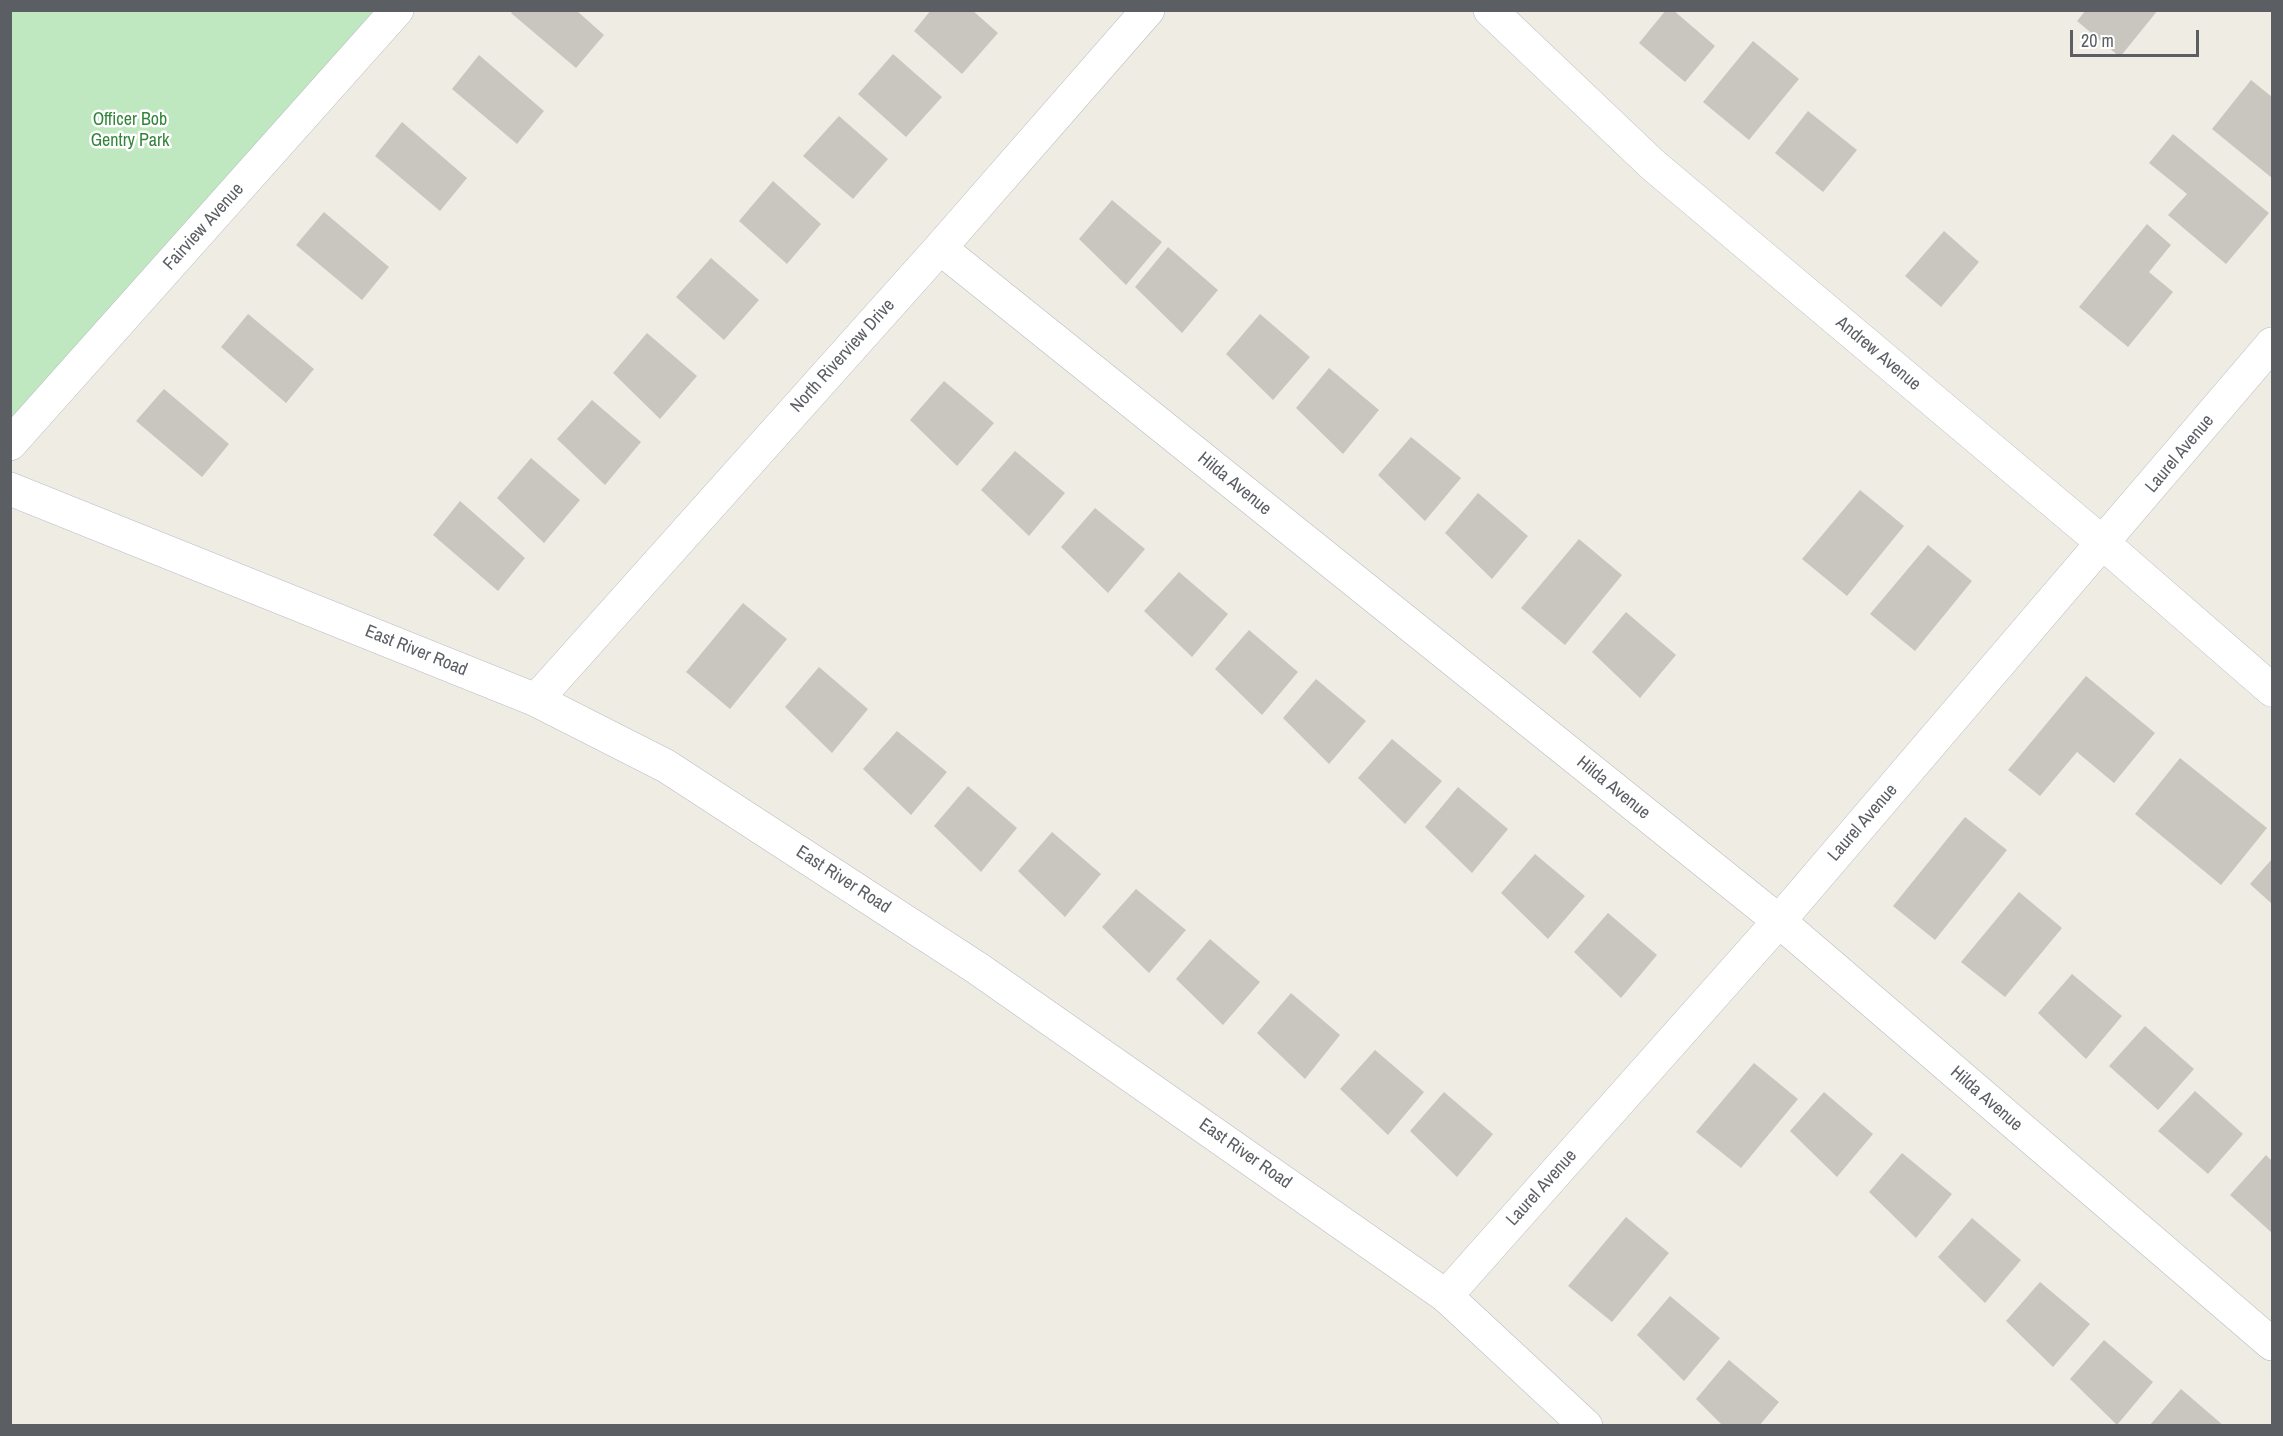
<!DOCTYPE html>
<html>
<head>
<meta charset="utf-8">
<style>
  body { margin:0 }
  #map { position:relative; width:2283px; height:1436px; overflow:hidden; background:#eeece3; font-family:"Archivo Narrow",sans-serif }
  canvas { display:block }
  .frame { position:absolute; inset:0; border:12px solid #5b5f64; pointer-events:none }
  .scale { position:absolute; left:2070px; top:30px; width:129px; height:27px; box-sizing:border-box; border:3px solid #5b5f64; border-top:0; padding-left:8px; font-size:18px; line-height:21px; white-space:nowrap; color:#5b5f64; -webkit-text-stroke:4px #fff; paint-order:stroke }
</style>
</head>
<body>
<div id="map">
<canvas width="2283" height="1436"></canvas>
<div class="frame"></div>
<div class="scale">20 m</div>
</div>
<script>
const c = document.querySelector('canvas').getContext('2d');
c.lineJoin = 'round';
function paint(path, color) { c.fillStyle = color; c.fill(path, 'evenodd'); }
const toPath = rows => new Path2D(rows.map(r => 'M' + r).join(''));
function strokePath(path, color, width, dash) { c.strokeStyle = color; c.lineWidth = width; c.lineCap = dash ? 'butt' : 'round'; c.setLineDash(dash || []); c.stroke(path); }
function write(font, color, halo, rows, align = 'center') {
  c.font = font + ' "Archivo Narrow",sans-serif'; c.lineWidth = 5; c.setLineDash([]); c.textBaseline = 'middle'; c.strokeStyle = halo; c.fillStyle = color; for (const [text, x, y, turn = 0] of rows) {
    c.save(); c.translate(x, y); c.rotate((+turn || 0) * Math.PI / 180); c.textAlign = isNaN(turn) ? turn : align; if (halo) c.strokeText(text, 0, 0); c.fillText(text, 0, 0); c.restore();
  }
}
const green = toPath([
  [11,11,397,11,11,444]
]);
const building = toPath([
  [513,10,576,10,604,35,576,68,511,13],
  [931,10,972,10,998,33,962,74,914,31],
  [1666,10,1673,10,1715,46,1685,82,1639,43],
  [2086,10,2158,10,2120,57,2077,21],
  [1753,41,1799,79,1749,140,1703,102],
  [893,54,942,97,906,137,858,94],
  [479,55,544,111,517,144,452,89],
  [2251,80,2272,97,2272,178,2212,129],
  [1808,111,1857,150,1823,192,1775,153],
  [839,116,888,159,853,199,803,156],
  [402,122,467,178,440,211,375,156],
  [2173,134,2269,213,2226,264,2168,215,2187,194,2149,163],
  [773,181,821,224,787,264,739,221],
  [1112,200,1162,242,1126,285,1079,239],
  [324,212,389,267,362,300,296,245],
  [2147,224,2171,245,2149,272,2173,292,2128,347,2079,307],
  [1944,231,1979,262,1941,307,1905,276],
  [1168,247,1218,290,1182,333,1135,287],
  [711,258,759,300,724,340,676,297],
  [248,314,314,369,286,403,221,347],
  [1260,314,1310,357,1273,400,1226,354],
  [647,333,697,376,660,419,613,373],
  [1329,368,1379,410,1343,454,1296,408],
  [944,381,994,423,957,466,910,420],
  [164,389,229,444,202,477,136,421],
  [592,400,641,442,605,485,557,439],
  [1411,437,1461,478,1425,521,1378,475],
  [1015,451,1065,493,1029,536,981,490],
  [531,458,580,500,544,543,497,498],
  [1860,490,1904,526,1847,596,1802,559],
  [1478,493,1528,536,1492,579,1445,533],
  [460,501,525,558,498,591,433,535],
  [1095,508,1145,549,1108,593,1061,547],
  [1579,539,1622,575,1565,645,1521,608],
  [1928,545,1972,581,1915,651,1870,614],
  [1179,572,1228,614,1192,657,1144,611],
  [743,603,787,639,730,709,686,672],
  [1626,612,1676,655,1640,698,1592,652],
  [1249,630,1298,672,1262,715,1215,669],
  [819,667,868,709,832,753,785,707],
  [2086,676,2155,733,2114,783,2077,752,2040,796,2008,770],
  [1316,679,1366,721,1329,764,1283,718],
  [897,731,947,772,911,815,863,769],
  [1392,739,1442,781,1405,824,1358,778],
  [2180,758,2267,828,2221,885,2135,814],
  [968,786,1017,828,981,872,934,826],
  [1458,787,1508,829,1472,873,1425,827],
  [1965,817,2007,850,1935,940,1893,906],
  [1052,832,1101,874,1065,917,1018,871],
  [1535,854,1585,896,1548,939,1501,893],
  [2272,859,2272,904,2250,884],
  [1136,889,1186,930,1149,973,1102,927],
  [2019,892,2062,928,2005,997,1961,962],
  [1608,913,1657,955,1621,998,1574,952],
  [1210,939,1260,982,1223,1025,1176,979],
  [2072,974,2122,1016,2086,1059,2038,1013],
  [1291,993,1340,1035,1305,1079,1257,1033],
  [2145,1026,2194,1069,2158,1110,2109,1066],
  [1375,1050,1424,1092,1388,1135,1340,1089],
  [1754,1063,1798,1099,1741,1168,1696,1132],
  [2195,1091,2243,1134,2208,1174,2158,1131],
  [1444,1092,1493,1134,1457,1177,1410,1131],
  [1824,1092,1873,1134,1837,1177,1790,1131],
  [1902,1153,1952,1194,1916,1238,1869,1192],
  [2266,1155,2272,1161,2272,1233,2230,1195],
  [1626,1217,1669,1253,1612,1322,1568,1286],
  [1972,1218,2021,1260,1985,1303,1938,1257],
  [2040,1282,2090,1324,2053,1367,2006,1321],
  [1670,1296,1720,1338,1684,1381,1637,1335],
  [2104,1340,2153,1382,2117,1425,2070,1379],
  [1729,1360,1779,1402,1759,1426,1723,1426,1696,1399],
  [2181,1389,2224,1426,2149,1426]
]);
const street = toPath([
  [1490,10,1653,165,2104,544,2272,690],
  [940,248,1779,921,2272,1344],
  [10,444,397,10],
  [536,700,940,248,1148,10],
  [1446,1296,1779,921,2272,344]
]);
const secondary = toPath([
  [10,489,536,700,666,766,977,968,1446,1296,1586,1426]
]);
const parkNames = [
  ["Officer Bob",130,120],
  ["Gentry Park",130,141]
];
const streetNames = [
  ["Fairview Avenue",204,227,-48],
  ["Andrew Avenue",1878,354,40],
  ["North Riverview Drive",843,356,-48],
  ["Laurel Avenue",2180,454,-50],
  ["Hilda Avenue",1234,484,39],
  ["East River Road",416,651,22],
  ["Hilda Avenue",1613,788,39],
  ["Laurel Avenue",1863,823,-49],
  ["East River Road",843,880,33],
  ["Hilda Avenue",1986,1099,41],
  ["East River Road",1245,1154,35],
  ["Laurel Avenue",1542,1188,-48]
];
paint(green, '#bfe7c0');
paint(building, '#c9c6c0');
strokePath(street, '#b8bbc0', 34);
strokePath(secondary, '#b9bcc2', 34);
strokePath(street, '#fff', 33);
strokePath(secondary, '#fff', 33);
write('18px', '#328539', '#fff', parkNames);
write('18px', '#5b5f64', '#fff', streetNames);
</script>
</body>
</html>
